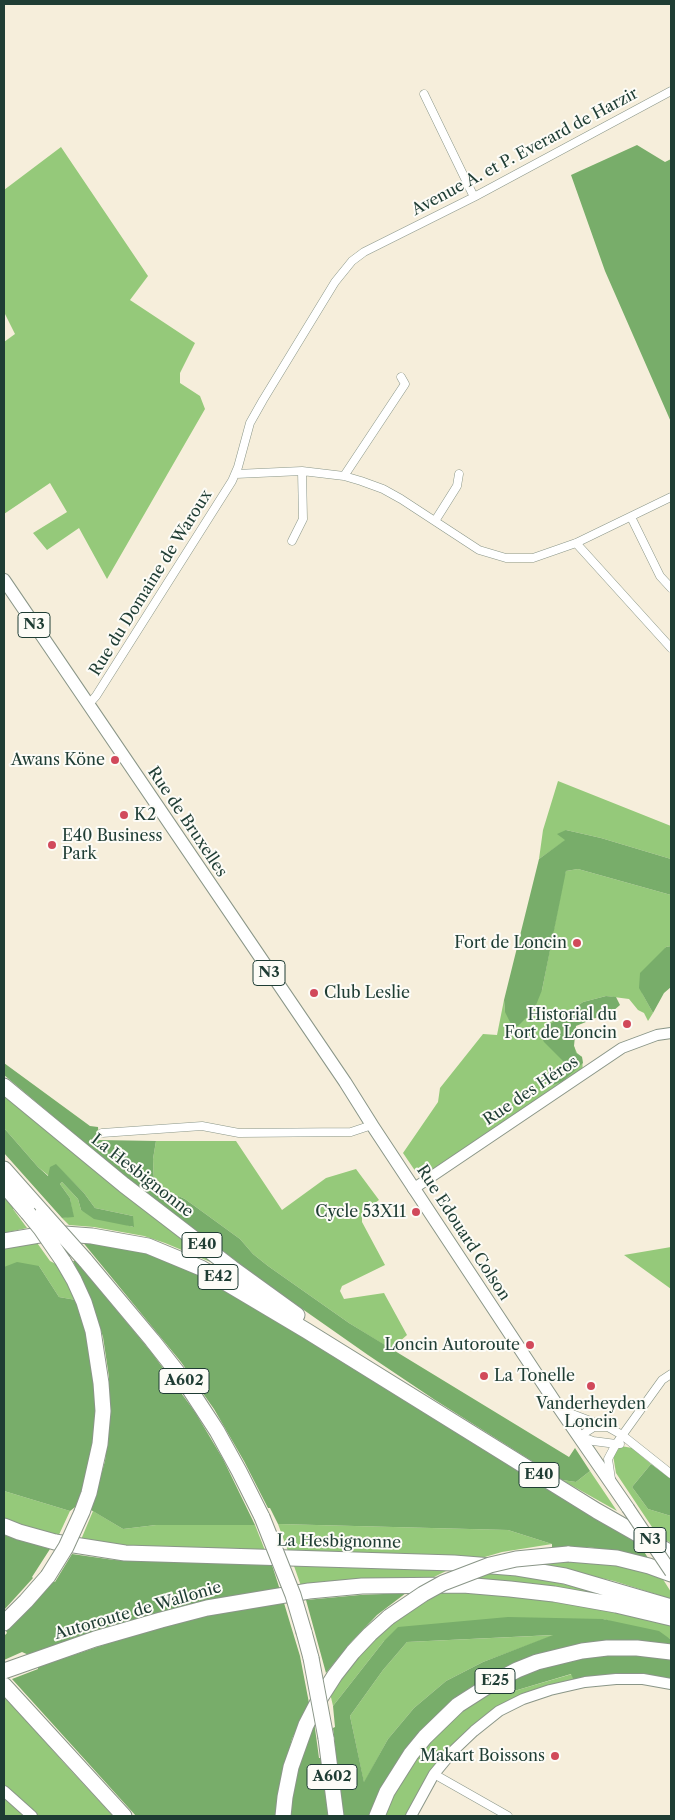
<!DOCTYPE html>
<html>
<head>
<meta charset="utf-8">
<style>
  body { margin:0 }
  #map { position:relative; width:675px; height:1820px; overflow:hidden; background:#f6eedb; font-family:"Libre Caslon Text",serif }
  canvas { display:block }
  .frame { position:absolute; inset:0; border:5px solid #1f3d34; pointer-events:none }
</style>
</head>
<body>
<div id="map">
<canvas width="675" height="1820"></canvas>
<div class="frame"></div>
</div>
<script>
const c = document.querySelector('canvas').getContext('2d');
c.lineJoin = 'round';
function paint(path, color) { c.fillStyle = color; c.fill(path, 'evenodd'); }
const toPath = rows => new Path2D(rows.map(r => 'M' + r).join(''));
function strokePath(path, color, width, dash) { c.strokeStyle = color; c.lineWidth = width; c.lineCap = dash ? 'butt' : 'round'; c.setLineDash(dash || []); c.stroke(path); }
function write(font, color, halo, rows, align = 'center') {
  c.font = font + ' "Libre Caslon Text",serif'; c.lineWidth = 4; c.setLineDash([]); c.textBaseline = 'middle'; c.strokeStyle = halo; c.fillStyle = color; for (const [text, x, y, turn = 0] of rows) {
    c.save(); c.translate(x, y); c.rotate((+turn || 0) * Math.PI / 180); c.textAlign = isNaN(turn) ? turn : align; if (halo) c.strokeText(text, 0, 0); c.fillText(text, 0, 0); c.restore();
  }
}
const green = toPath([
  [61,147,148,276,130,300,195,343,180,373,180,383,200,396,205,409,107,579,79,528,47,550,33,533,67,512,50,483,4,514,4,342,15,334,4,312,4,190],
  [558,781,671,826,671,859,601,838,566,830,566,840,539,859,543,830],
  [578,869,671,895,671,946,666,947,642,993,653,1013,648,1021,644,1013,638,1010,629,999,606,996,583,1002,552,1023,574,1046,577,1053,582,1057,583,1074,420,1178,403,1153,438,1102,440,1088,483,1034,497,1035,504,1000,505,1012,542,990,564,877,566,871],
  [4,1092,213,1263,165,1243,144,1236,94,1227,69,1225,62,1218,73,1216,70,1198,60,1184,62,1182,78,1199,81,1210,133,1227,133,1216,95,1208,84,1193,56,1165,49,1176,38,1167,4,1128],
  [156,1141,236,1141,282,1210,326,1178,356,1169,379,1200,362,1212,362,1222,385,1265,342,1286,340,1291,344,1299,384,1293,407,1335,391,1349,349,1323,268,1266,253,1254,240,1239,185,1199,154,1185,153,1159],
  [4,1192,15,1206,13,1209,27,1228,4,1233],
  [35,1240,50,1261,60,1266,76,1300,59,1297,39,1266,4,1267,4,1246],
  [671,1247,671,1289,624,1255],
  [621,1446,632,1448,651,1464,632,1487,648,1509,671,1516,671,1543,658,1536,616,1473,613,1455],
  [590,1471,617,1511,562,1480,576,1482],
  [4,1491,70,1511,57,1539,4,1522],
  [93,1511,123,1529,156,1525,255,1525,266,1553,170,1551,80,1542],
  [278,1524,508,1530,552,1544,502,1552,478,1559,289,1554],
  [603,1561,659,1573,671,1592,671,1599,614,1581,542,1565,543,1562],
  [294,1566,448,1570,428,1580,301,1586],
  [490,1572,542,1579,604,1594,607,1597,471,1579],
  [442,1592,482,1593,534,1599,594,1608,645,1618,671,1625,671,1644,670,1644,670,1639,603,1619,384,1641,333,1706,330,1693,351,1663,387,1625],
  [555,1635,483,1662,446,1681,414,1708,388,1739,364,1783,350,1716,383,1670,407,1642],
  [572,1674,574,1681,476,1724,407,1816,385,1816,390,1802,407,1771,421,1752,454,1717,499,1686,504,1694],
  [4,1696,65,1764,113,1816,35,1816,4,1787],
  [4,1796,25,1816,4,1816]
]);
const forest = toPath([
  [637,145,665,162,671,159,671,422,605,271,571,175],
  [566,830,601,838,671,859,671,895,578,869,566,871,542,990,534,1010,518,1026,512,1026,505,1012,504,1000,539,859,565,840,557,834],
  [671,946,671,987,664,993,653,1013,639,988,640,973,666,947],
  [606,996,616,997,620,1005,613,1011,576,1026,574,1046,576,1053,582,1057,583,1063,563,1081,553,1085,551,1081,552,1073,564,1062,544,1042,541,1036,544,1028,583,1002],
  [4,1063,90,1126,98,1127,99,1140,156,1141,153,1159,154,1185,185,1199,240,1239,253,1254,268,1266,349,1323,569,1457,575,1448,590,1471,576,1482,562,1480,435,1400,368,1355,261,1280,117,1170,4,1075],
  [4,1128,38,1167,48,1176,50,1167,56,1164,84,1193,95,1208,133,1216,134,1227,94,1219,81,1210,78,1199,62,1182,60,1184,70,1198,74,1217,62,1218,4,1153],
  [81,1240,109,1242,176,1260,637,1540,648,1558,624,1552,587,1547,552,1547,552,1544,508,1530,278,1524,270,1508,268,1508,244,1461,214,1409,181,1362],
  [73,1261,76,1261,152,1353,195,1412,223,1459,255,1525,156,1525,123,1529,91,1510,105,1461,109,1423,109,1377,103,1337,92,1303],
  [17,1262,39,1266,59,1297,76,1300,86,1324,97,1390,96,1429,79,1504,70,1511,4,1491,4,1267],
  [651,1464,671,1479,671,1516,648,1509,632,1487],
  [4,1535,50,1549,32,1577,33,1578,4,1610],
  [72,1554,114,1560,272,1565,280,1590,31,1656,22,1652,4,1660,4,1636,7,1633,6,1631,29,1609,52,1580,55,1582],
  [406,1593,377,1615,352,1641,326,1673,306,1600,360,1595],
  [284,1603,300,1656,309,1703,292,1739,281,1780,275,1816,136,1816,12,1679,38,1669,38,1667,115,1641,171,1624,224,1612],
  [508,1617,603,1619,659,1631,670,1639,670,1644,630,1640,591,1642,547,1652,517,1662,461,1695,372,1816,343,1816,333,1728,335,1727,333,1706,384,1641,398,1627],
  [553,1635,483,1662,446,1681,414,1708,388,1739,364,1782,350,1716,383,1670,407,1642],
  [621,1653,671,1658,671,1680,574,1681,571,1674,504,1694,499,1686,523,1674,556,1662],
  [314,1721,319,1758,321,1758,328,1816,288,1816,291,1790]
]);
const minor = toPath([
  [424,94,474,197],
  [236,474,302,471,344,476,361,481,383,489,401,499,479,550,506,558,533,558,576,543,671,497],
  [344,476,405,384,401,377],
  [631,517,660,576,671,588],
  [435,521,457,486,459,474],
  [292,541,303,519,302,471],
  [576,543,671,648],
  [88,705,96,696,232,481,238,467,250,423,263,400,335,282,352,261,364,252,474,197,671,91],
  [102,1133,202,1126,239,1133,351,1132,372,1125],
  [562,1407,572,1414,601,1425],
  [580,1436,593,1441,616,1444,662,1380,671,1374],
  [580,1436,594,1427,608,1427,622,1435,671,1474],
  [611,1479,608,1459,616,1444,620,1444],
  [434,1774,508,1816]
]);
const tertiary = toPath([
  [413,1189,622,1048,657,1035,671,1033],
  [4,1791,32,1816],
  [411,1816,434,1774,453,1751,474,1731,499,1711,523,1699,550,1690,585,1682,616,1679,643,1679,671,1684]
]);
const primary = toPath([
  [4,580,345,1082,372,1125,555,1402,628,1508]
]);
const motorway = toPath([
  [4,1086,124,1185,232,1268,297,1315],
  [4,1169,43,1213],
  [4,1185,28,1213],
  [4,1241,51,1233,92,1236,148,1246,201,1268,307,1331,597,1511,671,1553],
  [85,1260,152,1340,185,1382,217,1431,239,1471,262,1517],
  [63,1261,74,1280,84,1302,93,1331,101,1383,103,1411,100,1444,89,1493,82,1512],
  [4,1526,19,1532,55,1542,125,1553,454,1563,517,1568,565,1576,671,1607],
  [568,1554,617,1558,649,1566,671,1574],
  [4,1623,26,1601,48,1576],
  [304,1632,311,1658],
  [4,1671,95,1639,161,1620,207,1608,309,1591,362,1586,463,1585,510,1589,554,1594,616,1605,671,1618],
  [4,1685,124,1816],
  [326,1738,336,1816],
  [283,1816,285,1797,291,1767,306,1725,319,1700,335,1675,353,1652,370,1634,389,1617],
  [377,1816,387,1792,411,1754,425,1737,458,1705,494,1682,517,1670,537,1662,582,1651,607,1648,637,1648,671,1652]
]);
const primaryBridge = toPath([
  [628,1508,671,1572]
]);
const motorwayBridge = toPath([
  [28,1213,41,1229,63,1261],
  [43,1213,85,1260],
  [262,1517,293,1595,304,1632],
  [48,1576,66,1547,82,1512],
  [389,1617,423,1594,443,1583,490,1565,516,1559,568,1554],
  [311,1658,326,1738]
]);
const markers = [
  [115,760,5,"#d1495b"],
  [124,815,5,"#d1495b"],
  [52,845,5,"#d1495b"],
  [577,943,5,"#d1495b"],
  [314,993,5,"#d1495b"],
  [627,1024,5,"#d1495b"],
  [416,1212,5,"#d1495b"],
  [530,1345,5,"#d1495b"],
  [484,1376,5,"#d1495b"],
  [591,1386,5,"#d1495b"],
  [555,1756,5,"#d1495b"]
];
const shields = [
  [34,625,32],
  [269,973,32],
  [202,1245,40],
  [218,1277,40],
  [184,1381,50],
  [539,1475,40],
  [650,1540,32],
  [495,1681,40],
  [332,1777,50]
];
const shieldNames = [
  ["N3",34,625],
  ["N3",269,973],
  ["E40",202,1245],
  ["E42",218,1277],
  ["A602",184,1381],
  ["E40",539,1475],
  ["N3",650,1540],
  ["E25",495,1681],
  ["A602",332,1777]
];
const streetNames = [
  ["Avenue A. et P. Everard de Harzir",525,152,-28],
  ["Rue du Domaine de Waroux",151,583,-58],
  ["Rue de Bruxelles",187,822,56],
  ["Rue des Héros",531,1091,-34],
  ["La Hesbignonne",142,1176,38],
  ["Rue Edouard Colson",463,1233,57],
  ["La Hesbignonne",339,1542,1],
  ["Autoroute de Wallonie",138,1611,-16]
];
const poiNames = [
  ["Awans Köne",105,760],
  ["K2",134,815,"left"],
  ["E40 Business",62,836,"left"],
  ["Park",62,854,"left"],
  ["Fort de Loncin",567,943],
  ["Club Leslie",324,993,"left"],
  ["Historial du",617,1015],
  ["Fort de Loncin",617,1033],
  ["Cycle 53X11",406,1212],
  ["Loncin Autoroute",520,1345],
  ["La Tonelle",494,1376,"left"],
  ["Vanderheyden",591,1404,"center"],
  ["Loncin",591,1422,"center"],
  ["Makart Boissons",545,1756]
];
paint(green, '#95c97a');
paint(forest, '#78ad6a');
strokePath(minor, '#8a9688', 9);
strokePath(tertiary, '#8a9688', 12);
strokePath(primary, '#8a9688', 14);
strokePath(motorway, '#8a9688', 17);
strokePath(minor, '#fff', 8);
strokePath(tertiary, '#fff', 10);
strokePath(primary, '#fff', 12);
strokePath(motorway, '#fff', 15);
strokePath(primaryBridge, '#8a9688', 14, []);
strokePath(motorwayBridge, '#8a9688', 17, []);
strokePath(primaryBridge, '#fff', 12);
strokePath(motorwayBridge, '#fff', 15);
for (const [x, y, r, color] of markers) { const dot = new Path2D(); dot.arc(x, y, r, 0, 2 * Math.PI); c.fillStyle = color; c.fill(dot); strokePath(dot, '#fdfcf7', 2); }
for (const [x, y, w] of shields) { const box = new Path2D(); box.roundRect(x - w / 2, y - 12.5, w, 25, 4); c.fillStyle = '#fdfcf7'; c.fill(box); strokePath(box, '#1f3d34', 1); }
write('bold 15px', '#1f3d34', null, shieldNames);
write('16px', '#1f3d34', '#fdfcf7', streetNames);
write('16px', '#1f3d34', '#fdfcf7', poiNames, 'right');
</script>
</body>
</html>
